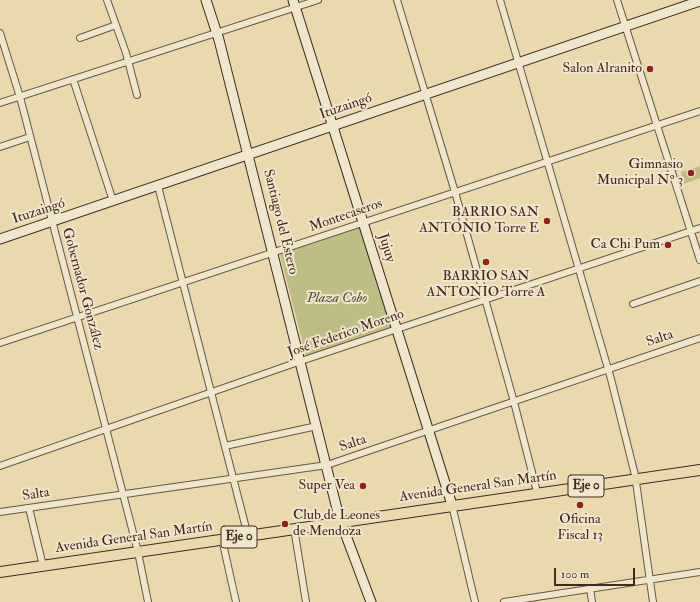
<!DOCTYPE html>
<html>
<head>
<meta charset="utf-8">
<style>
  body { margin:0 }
  #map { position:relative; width:700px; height:602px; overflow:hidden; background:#e8d9af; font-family:"IM FELL Double Pica",serif }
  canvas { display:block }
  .scale { position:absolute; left:554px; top:568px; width:81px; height:18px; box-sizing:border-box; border:2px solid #412a21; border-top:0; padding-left:5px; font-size:12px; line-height:14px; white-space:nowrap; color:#412a21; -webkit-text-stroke:3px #f0e6cb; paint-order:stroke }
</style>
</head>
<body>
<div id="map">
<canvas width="700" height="602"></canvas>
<div class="scale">100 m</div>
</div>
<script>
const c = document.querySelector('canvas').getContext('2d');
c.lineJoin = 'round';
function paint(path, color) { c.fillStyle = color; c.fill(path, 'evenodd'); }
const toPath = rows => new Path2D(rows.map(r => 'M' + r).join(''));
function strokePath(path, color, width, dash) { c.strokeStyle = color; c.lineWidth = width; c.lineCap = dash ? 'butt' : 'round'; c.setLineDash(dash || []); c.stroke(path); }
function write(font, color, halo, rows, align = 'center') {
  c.font = font + ' "IM FELL Double Pica",serif'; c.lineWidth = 4; c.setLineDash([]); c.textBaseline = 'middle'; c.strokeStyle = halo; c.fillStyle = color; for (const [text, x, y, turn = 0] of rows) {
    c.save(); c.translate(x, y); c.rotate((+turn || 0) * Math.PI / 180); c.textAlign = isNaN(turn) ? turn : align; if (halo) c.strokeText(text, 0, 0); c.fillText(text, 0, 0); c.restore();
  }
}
const green = toPath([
  [700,166,700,178,684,184,681,172],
  [361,227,392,327,306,356,280,254]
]);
const street = toPath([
  [107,0,126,53,137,95],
  [397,0,455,192,514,402,537,492],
  [500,0,611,379,635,475,653,602],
  [617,0,700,260],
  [0,33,20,97,123,494,138,552,148,602],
  [80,38,116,25],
  [73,79,113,201],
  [0,103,318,0],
  [0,147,30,137],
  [158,186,248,536],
  [633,304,700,281],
  [0,343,700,111],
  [225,446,317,426],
  [0,466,301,361,700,228],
  [452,505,475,602],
  [29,508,43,566],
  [0,512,327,465,700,338],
  [294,528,306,602],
  [222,539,236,602],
  [590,588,592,602],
  [504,602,700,572]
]);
const secondary = toPath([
  [206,0,219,40,339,517,371,602],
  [293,0,452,505],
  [0,239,700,1]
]);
const primary = toPath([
  [0,572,700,470]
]);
const markers = [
  [650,69,4,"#8f2418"],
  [691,173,4,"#8f2418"],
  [547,221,4,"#8f2418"],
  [668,245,4,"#8f2418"],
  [486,262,4,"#8f2418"],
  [363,486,4,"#8f2418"],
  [580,505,4,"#8f2418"],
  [285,524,4,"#8f2418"]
];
const shields = [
  [586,486,36],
  [239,537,36]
];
const shieldNames = [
  ["Eje 0",586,486],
  ["Eje 0",239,537]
];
const poiNames = [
  ["Salon Alranito",642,69],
  ["Gimnasio",683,165],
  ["Municipal Nº 3",683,181],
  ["BARRIO SAN",539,213],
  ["ANTONIO Torre E",539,229],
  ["Ca Chi Pum",660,245],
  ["BARRIO SAN",486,277,"center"],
  ["ANTONIO Torre A",486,293,"center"],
  ["Super Vea",355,486],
  ["Club de Leones",293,516,"left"],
  ["de Mendoza",293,532,"left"],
  ["Oficina",580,520,"center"],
  ["Fiscal 13",580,536,"center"]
];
const streetNames = [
  ["Ituzaingó",346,107,-19],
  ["Ituzaingó",39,212,-18],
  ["Montecaseros",346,216,-19],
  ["Santiago del Estero",280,222,76],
  ["Jujuy",386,248,73],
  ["Gobernador González",82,289,75],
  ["José Federico Moreno",346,334,-19],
  ["Salta",660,339,-19],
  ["Salta",353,444,-19],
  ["Avenida General San Martín",478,487,-8],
  ["Salta",36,495,-9],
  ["Avenida General San Martín",134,538,-8]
];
const parkNames = [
  ["Plaza Cobo",337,299]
];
paint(green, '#bcbe86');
strokePath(street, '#6b5644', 8);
strokePath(secondary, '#412a21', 11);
strokePath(primary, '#412a21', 12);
strokePath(street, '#f0e6cb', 6);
strokePath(secondary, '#f0e6cb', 9);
strokePath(primary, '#e8d9af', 10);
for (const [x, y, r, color] of markers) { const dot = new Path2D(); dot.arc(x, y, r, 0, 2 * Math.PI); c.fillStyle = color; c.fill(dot); strokePath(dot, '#f0e6cb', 1.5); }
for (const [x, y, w] of shields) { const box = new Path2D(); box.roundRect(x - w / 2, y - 11, w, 22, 3); c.fillStyle = '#f0e6cb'; c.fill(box); strokePath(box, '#412a21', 1); }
write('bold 13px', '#412a21', null, shieldNames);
write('14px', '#412a21', '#f0e6cb', poiNames, 'right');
write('14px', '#412a21', '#f0e6cb', streetNames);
write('italic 14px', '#5a4835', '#f0e6cb', parkNames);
</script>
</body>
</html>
